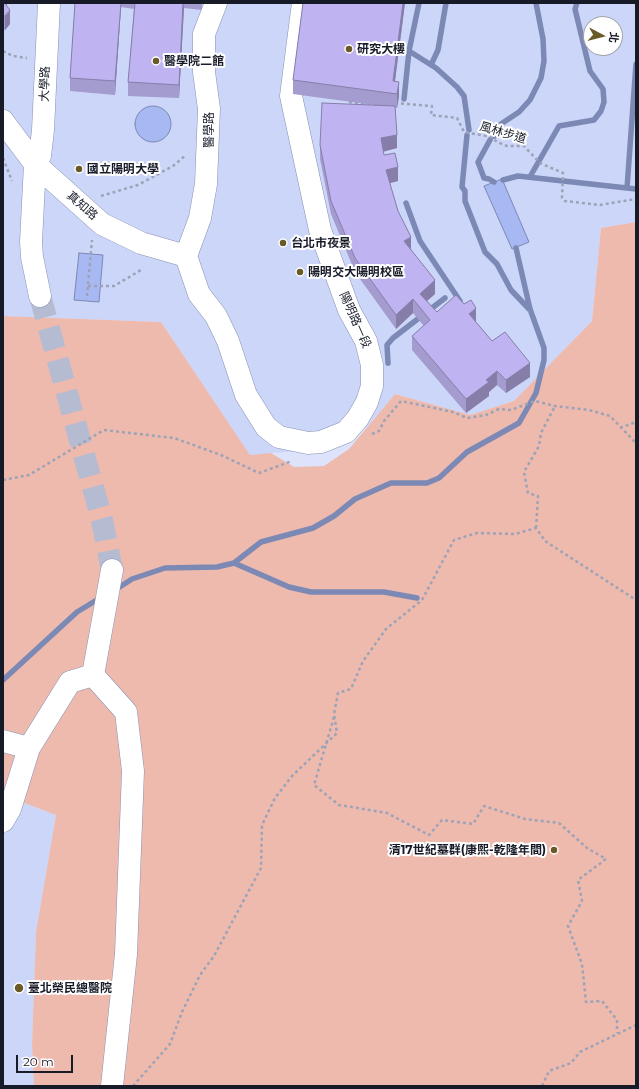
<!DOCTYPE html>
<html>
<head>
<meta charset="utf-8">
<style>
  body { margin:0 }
  #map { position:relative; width:639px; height:1089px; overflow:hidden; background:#dce3fa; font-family:Montserrat,"Noto Sans TC",sans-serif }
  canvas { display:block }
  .frame { position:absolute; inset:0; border:4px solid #171b28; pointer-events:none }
  .north { position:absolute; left:583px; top:16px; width:40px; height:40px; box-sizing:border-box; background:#fff; border:1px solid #a2a4a9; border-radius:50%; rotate:97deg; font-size:11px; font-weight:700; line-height:16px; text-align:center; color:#171b28 }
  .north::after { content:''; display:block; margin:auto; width:14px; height:18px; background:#6a5a28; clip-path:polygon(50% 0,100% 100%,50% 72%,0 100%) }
  .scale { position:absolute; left:16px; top:1055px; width:57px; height:18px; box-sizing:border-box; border:2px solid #171b28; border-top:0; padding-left:5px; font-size:12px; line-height:14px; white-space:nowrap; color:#171b28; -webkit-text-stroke:3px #fff; paint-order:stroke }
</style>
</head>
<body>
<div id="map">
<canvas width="639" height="1089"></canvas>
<div class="frame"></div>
<div class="north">北</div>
<div class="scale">20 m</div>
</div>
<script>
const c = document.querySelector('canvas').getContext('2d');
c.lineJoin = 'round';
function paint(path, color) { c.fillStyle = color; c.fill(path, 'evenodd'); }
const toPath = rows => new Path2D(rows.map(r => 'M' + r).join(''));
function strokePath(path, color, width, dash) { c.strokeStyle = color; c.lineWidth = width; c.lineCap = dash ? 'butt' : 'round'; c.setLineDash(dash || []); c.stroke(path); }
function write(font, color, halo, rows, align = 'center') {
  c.font = font + ' Montserrat,"Noto Sans TC",sans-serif'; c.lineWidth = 4; c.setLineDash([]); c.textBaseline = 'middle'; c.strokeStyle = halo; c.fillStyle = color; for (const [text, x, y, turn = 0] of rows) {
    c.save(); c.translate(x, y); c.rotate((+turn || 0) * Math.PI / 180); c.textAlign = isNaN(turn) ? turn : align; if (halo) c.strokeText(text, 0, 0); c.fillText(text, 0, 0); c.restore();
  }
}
const built = toPath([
  [3,3,636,3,636,222,601,228,592,321,514,401,470,415,395,394,366,428,320,449,250,455,161,322,3,316],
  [591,24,615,24,615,48,591,48],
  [3,795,56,815,36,932,32,1045,34,1086,3,1086]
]);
const green = toPath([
  [636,222,636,1086,34,1086,32,1045,36,932,56,815,3,795,3,316,161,322,250,455,271,453,294,467,324,466,349,449,395,394,470,415,514,401,592,321,601,228]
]);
const water = toPath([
  '135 124a18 18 0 1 1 36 0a18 18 0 1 1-36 0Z',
  [502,179,529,242,512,249,484,186,502,179],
  [79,253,103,255,99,302,74,300,79,253]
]);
const stream = toPath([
  [409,51,436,68,457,87,464,96,469,130],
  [431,65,438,50,446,3],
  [404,99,409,51,419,3],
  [467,135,462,187,465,191,465,201,485,252,497,264,511,290,529,309],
  [494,136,501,124,519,112,530,100,541,78,544,61,543,39,536,3],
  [490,140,478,162,484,178,489,179,494,182],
  [531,175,559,126,594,120,601,111,604,102,603,89,590,71,575,9,577,3],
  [503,180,518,176,636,189],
  [627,188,636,64],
  [406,203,420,241,460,301],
  [388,363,387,345,393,338,445,298],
  [234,563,289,587,311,592,384,592,417,598],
  [115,590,132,579,165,568,217,567,234,563,261,542,313,528,334,516,355,499,391,483,427,483,439,478,467,452,519,423,536,393,544,360,544,348,530,309,516,248],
  [3,680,77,612,100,598]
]);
const minorTunnel = toPath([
  [40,296,102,520,112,570]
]);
const path = toPath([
  [3,51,13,56,27,58],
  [349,102,370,105],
  [395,103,432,106,431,115,457,118,464,132,492,137,497,142,507,146,524,146,540,163,563,173,562,198,565,201,600,205,636,199],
  [3,158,12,181],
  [101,196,138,185,173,166,186,155],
  [88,286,114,286,141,270],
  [87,296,92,240],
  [620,428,636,422],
  [372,434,379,431,384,421,401,401,453,412,467,418,486,415,499,409,511,410,535,401,555,406,589,410,610,416,636,443],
  [3,480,29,475,104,430,174,438,221,455,259,473,292,461],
  [536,528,538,496,528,493,524,472,539,446,541,433,555,406],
  [334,717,314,785,339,805,387,813,429,835,442,820,473,824,484,806,525,819,559,823,587,848,606,859,578,880,582,901,568,926,582,964,586,1002,602,1001,617,1020,617,1033],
  [133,1086,170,1044,182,1012,200,975,214,956,261,868,262,825,275,798,292,776,337,733,334,714,338,693,351,689,363,661,386,629,422,600,454,540,477,533,515,534,536,528,545,541,636,600],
  [542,1086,549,1071,571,1063,580,1052,636,1025]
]);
const minor = toPath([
  [3,121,35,164,102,224,141,243,186,256],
  [186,256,199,294,216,316,228,341,246,395,266,427,279,437,308,443,321,442,346,432,358,418,367,402,372,386,372,365,366,341,349,310,320,230,291,96,303,3],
  [186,256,200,218,206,184,209,109,204,72,204,34,216,3],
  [40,296,32,257,31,242,35,164,40,156,43,130,49,3],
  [93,675,126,712,133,771,126,954,112,1086],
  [93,675,112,570],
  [3,741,29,748],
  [3,821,10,809,29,748,70,682,93,675]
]);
const wall = toPath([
  [3,3,7,3,7,6,10,24,5,30,3,30],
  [75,3,202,3,202,10,184,8,179,98,128,96,128,82,134,9,121,7,115,95,70,91,70,78],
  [303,3,405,3,395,82,399,96,397,108,395,108,397,148,383,152,384,155,398,181,390,183,398,211,411,249,435,294,427,301,437,312,476,322,492,341,530,377,506,393,497,385,489,392,489,396,466,413,412,350,412,336,424,326,413,313,396,329,355,272,331,214,320,159,320,145,374,105,293,94,293,80]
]);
const shadedWall = toPath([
  [6,3,7,3,7,15,10,10,10,24,5,30,5,16],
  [121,3,121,7,115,95,115,81],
  [183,3,184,8,179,98,179,85],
  [403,3,405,3,393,95,393,81],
  [399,82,399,96,397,108,397,94],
  [397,135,397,148,381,152,381,138],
  [398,167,398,181,386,184,386,170],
  [411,237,411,251,404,241],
  [435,280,435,294,420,307,420,294],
  [413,299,413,313,396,329,396,315],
  [476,308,476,322,469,314],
  [530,363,530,377,506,393,506,380],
  [497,371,497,385,489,392,489,396,466,413,466,399,486,380]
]);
const building = toPath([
  [3,3,6,3,6,5,10,10,5,16,3,16,3,3],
  [75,3,121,3,115,81,70,78,75,3],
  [135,3,183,3,179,85,128,82,135,3],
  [303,3,403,3,393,81,399,82,397,94,293,80,303,3],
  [322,103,395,106,397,135,381,138,384,155,395,153,398,167,386,170,398,211,411,237,404,241,435,280,420,294,437,312,456,295,464,304,471,300,476,308,469,314,492,341,505,332,530,363,506,380,497,371,486,380,489,382,466,399,412,336,430,320,413,299,396,315,355,258,331,201,320,145,322,103]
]);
const markers = [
  [349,49,4,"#6a5a28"],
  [156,61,4,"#6a5a28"],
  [79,169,4,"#6a5a28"],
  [283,243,4,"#6a5a28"],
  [300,272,4,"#6a5a28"],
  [554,850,4,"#6a5a28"],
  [19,988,5,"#6a5a28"]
];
const poiNames = [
  ["研究大樓",357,49],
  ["醫學院二館",164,61],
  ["國立陽明大學",87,169],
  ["台北市夜景",291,243],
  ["陽明交大陽明校區",308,272],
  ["清17世紀墓群(康熙-乾隆年間)",546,850,"right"],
  ["臺北榮民總醫院",28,988]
];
const streetNames = [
  ["大學路",45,84,-88],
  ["醫學路",209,130,-90],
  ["風林步道",503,133,16],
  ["真知路",82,206,41],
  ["陽明路一段",355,320,66]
];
paint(built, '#ccd6f9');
paint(green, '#efbaae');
paint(water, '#a7b8f2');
strokePath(water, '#7c89b5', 1);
strokePath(stream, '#7c89b5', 5.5);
strokePath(minorTunnel, '#b5bbd0', 22, [22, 11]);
strokePath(minor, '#8791b3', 23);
strokePath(path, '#9da3b7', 2.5, [3, 3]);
strokePath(minor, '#fff', 22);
paint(wall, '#a49bcf');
paint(shadedWall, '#867ea9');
paint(building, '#bfb4f1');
strokePath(building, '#867ea9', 1);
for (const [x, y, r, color] of markers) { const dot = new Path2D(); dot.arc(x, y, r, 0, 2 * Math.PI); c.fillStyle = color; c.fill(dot); strokePath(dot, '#fff', 1.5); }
write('bold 12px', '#171b28', '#fff', poiNames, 'left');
write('12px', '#171b28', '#fff', streetNames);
</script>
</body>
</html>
